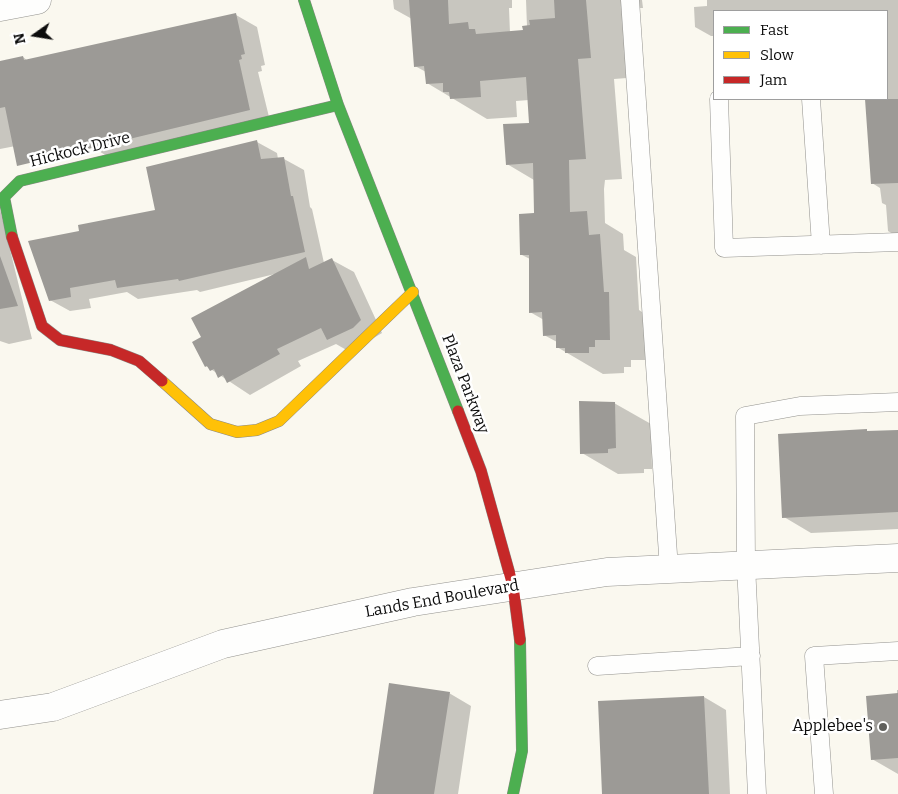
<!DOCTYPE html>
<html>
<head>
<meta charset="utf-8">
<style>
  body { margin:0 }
  #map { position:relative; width:898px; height:794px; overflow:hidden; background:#faf8ef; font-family:Bitter,serif }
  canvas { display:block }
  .legend { position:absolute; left:713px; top:10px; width:175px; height:90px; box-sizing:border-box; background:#fff; border:1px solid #9e9e9e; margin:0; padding:6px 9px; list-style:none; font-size:15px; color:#0c0c0c }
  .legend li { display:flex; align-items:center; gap:10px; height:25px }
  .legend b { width:25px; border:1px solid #9e9e9e }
  .north { position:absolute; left:10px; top:10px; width:50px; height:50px; -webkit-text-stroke:4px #fff; paint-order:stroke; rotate:257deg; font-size:14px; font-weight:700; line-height:20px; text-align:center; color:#0c0c0c }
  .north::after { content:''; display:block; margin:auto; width:18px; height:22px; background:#0c0c0c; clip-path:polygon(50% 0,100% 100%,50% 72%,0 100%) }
</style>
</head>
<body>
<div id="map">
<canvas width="898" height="794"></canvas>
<ul class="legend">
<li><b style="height:6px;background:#4caf50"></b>Fast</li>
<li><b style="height:6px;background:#ffc107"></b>Slow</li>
<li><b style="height:6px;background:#c62828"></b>Jam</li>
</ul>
<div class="north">N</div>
</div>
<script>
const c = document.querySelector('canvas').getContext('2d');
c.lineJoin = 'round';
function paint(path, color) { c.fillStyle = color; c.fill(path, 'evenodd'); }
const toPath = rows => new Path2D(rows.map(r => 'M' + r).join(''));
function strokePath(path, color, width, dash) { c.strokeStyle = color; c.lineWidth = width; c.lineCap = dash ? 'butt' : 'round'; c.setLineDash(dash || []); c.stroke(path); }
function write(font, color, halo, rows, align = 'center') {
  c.font = font + ' Bitter,serif'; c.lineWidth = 5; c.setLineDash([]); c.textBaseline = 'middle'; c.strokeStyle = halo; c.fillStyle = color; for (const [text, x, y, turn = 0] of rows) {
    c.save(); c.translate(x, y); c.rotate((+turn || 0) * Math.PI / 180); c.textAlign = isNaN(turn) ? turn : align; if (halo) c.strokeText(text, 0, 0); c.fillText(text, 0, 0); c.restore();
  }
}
const shadow = toPath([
  [393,0,512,0,512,8,509,8,510,33,524,32,527,27,526,0,642,0,643,8,638,8,638,13,622,14,627,78,614,79,622,179,605,180,604,189,605,223,623,234,624,250,636,257,639,310,645,314,646,360,631,360,631,367,624,367,624,373,603,374,557,347,557,342,544,335,544,320,530,312,530,259,522,255,535,214,534,180,507,164,530,124,529,100,516,101,517,117,487,119,427,83,426,72,415,66,412,19,394,9],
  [707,0,898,0,898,237,888,231,886,205,882,203,880,188,872,183,867,99,887,99,887,11,714,11,714,36,711,36,695,27,694,7,707,6],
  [236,15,257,27,265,65,261,66,262,71,258,72,270,121,112,159,92,147,26,144,0,149,0,62,23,57,28,61],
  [257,142,277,153,278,159,284,159,304,170,310,207,312,209,324,263,332,260,354,272,382,333,350,352,336,344,298,361,301,366,250,395,206,366,203,337,275,274,200,292,197,290,138,299,127,292,89,299,91,308,70,311,50,300,81,232,157,211],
  [0,209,32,339,9,344,0,341],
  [614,403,651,424,652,469,644,469,644,473,618,474,582,453],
  [898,430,898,529,811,533,784,517],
  [897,690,898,690,898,774,872,759,897,695],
  [449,693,471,706,458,794,374,794],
  [704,697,726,710,730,794,604,794]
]);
const building = toPath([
  [409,0,448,0,449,24,468,22,469,29,475,29,476,34,523,30,522,26,530,25,529,20,555,18,554,0,586,0,591,58,578,59,586,159,569,160,570,212,587,211,589,235,600,234,604,292,609,292,610,340,595,340,595,347,589,347,589,353,565,353,565,348,556,348,556,335,543,336,542,312,529,313,529,255,520,255,519,214,534,213,533,163,506,165,503,124,529,123,526,77,480,81,481,97,450,99,449,92,443,92,443,83,426,84,424,66,414,67],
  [236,13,245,54,241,55,242,59,239,60,250,110,17,166,5,107,0,108,0,61,23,56,24,60],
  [865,99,898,99,898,183,871,184],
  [257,140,261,159,284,157,291,196,293,196,305,252,179,281,178,279,117,288,115,280,70,288,71,297,49,301,28,241,79,231,78,225,155,210,146,167],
  [0,256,18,306,0,309],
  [306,257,309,269,332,258,361,320,353,328,327,340,321,328,277,349,280,354,227,383,223,375,218,378,214,369,210,371,207,366,205,367,192,342,201,337,191,318],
  [579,401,615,402,616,448,608,449,608,453,580,454],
  [867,429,867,431,898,430,898,512,782,518,778,434],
  [389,683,450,692,434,794,373,794],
  [898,693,898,758,871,760,866,696],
  [704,696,709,794,602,794,598,701]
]);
const lane = toPath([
  [630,0,669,569],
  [719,99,724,248,898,242],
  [811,99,821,245],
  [597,666,751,656],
  [757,794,746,565,745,416,800,406,898,402],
  [824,794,814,656,898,651]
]);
const street = toPath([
  [0,7,37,0],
  [0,715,53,707,223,644,413,602,607,572,898,558]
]);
const fast = toPath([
  [304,0,338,105,458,411],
  [12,237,4,197,20,181,338,105],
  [513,794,522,751,520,640]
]);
const slow = toPath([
  [162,381,210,424,237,432,257,430,279,421,413,292]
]);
const jam = toPath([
  [12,237,42,326,60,340,111,350,139,361,162,381],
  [458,411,481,471,513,586,520,640]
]);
const markers = [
  [883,727,5,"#5f5f5b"]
];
const streetNames = [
  ["Hickock Drive",80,150,-14],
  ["Plaza Parkway",465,384,69],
  ["Lands End Boulevard",442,599,-10]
];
const poiNames = [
  ["Applebee's",873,727]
];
paint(shadow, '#0003');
paint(building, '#9c9a96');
strokePath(lane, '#93928e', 19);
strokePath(street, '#93928e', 29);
strokePath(fast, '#8a8985', 12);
strokePath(slow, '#8a8985', 12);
strokePath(jam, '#8a8985', 12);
strokePath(lane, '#fefefd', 18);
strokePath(street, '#fefefd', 28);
strokePath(fast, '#4caf50', 11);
strokePath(slow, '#ffc107', 11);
strokePath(jam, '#c62828', 11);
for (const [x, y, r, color] of markers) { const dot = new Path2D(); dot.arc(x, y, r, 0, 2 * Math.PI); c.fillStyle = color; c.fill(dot); strokePath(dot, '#fff', 2); }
write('16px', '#0c0c0c', '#fff', streetNames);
write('16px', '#0c0c0c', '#fff', poiNames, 'right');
</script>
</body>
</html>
